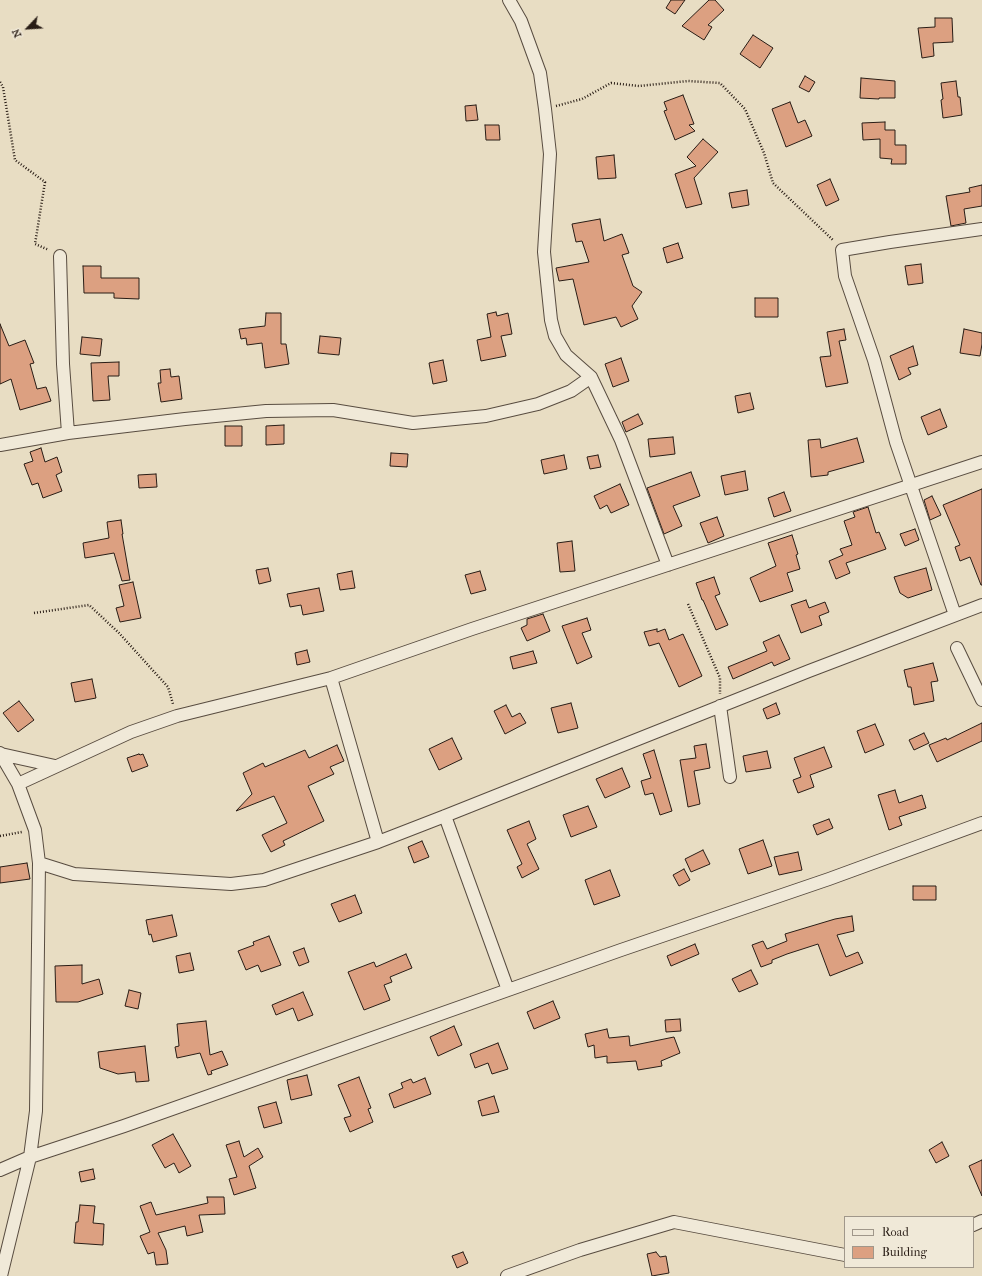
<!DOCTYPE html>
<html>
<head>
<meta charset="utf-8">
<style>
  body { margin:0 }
  #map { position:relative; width:982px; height:1276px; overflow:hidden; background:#e8ddc3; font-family:"IM FELL French Canon",serif }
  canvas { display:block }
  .legend { position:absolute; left:844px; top:1216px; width:130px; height:52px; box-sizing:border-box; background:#f0e9d8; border:1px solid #a0978a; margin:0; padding:5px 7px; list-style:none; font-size:12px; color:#281c15 }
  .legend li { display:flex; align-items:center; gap:8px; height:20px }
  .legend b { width:20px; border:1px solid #a0978a }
  .north { position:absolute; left:8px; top:8px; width:40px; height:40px; -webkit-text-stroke:3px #f0e9d8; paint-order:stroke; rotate:245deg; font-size:11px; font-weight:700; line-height:16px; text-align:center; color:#281c15 }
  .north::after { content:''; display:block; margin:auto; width:14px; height:18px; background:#281c15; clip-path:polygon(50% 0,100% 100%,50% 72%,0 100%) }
</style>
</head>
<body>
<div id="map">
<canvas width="982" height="1276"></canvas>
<ul class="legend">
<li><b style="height:5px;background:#f0e9d8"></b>Road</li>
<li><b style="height:11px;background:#dca081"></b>Building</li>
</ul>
<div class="north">N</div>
</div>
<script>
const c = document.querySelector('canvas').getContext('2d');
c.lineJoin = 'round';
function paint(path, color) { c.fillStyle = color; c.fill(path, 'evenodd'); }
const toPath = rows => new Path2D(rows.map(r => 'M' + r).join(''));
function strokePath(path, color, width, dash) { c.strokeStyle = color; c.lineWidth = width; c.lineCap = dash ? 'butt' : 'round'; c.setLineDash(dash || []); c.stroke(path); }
const building = toPath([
  [671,0,685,0,675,14,666,8,671,0],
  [709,0,715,0,724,10,708,25,712,27,704,40,682,26,709,0],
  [935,18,952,18,953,42,933,43,934,56,922,58,918,28,935,27,935,18],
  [753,35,773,48,760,68,740,54,753,35],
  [805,76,815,82,809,92,799,87,805,76],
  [861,78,895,81,895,98,879,98,879,99,860,98,861,78],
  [956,81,958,97,960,97,962,115,943,118,941,100,943,99,941,83,956,81],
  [683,95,694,124,689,125,695,131,675,140,664,111,667,110,664,102,683,95],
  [790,102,798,123,805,120,812,136,786,147,772,109,790,102],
  [476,105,478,120,466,121,465,106,476,105],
  [885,122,885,130,895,130,895,145,906,145,906,164,891,164,892,159,880,158,880,139,863,140,862,123,885,122],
  [485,125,499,125,500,140,486,140,485,125],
  [703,139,718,152,694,178,702,204,686,208,675,174,696,166,687,157,703,139],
  [614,155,616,178,598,179,596,157,614,155],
  [830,179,839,200,826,206,817,185,830,179],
  [982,185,982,206,964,209,966,223,951,226,946,196,970,192,969,188,982,185],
  [747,190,749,205,732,208,729,193,747,190],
  [600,219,604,241,622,234,629,253,622,255,633,286,642,292,632,306,638,319,621,327,616,317,584,325,573,279,559,281,556,268,589,262,582,241,576,242,572,224,600,219],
  [678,243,683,258,667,263,663,248,678,243],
  [921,264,923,283,908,285,905,266,921,264],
  [83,266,101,266,101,278,139,278,139,299,114,298,114,293,84,293,83,266],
  [755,298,778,298,778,317,755,317,755,298],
  [496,312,497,316,508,313,512,334,501,336,506,356,481,361,477,340,491,337,487,314,496,312],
  [266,313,281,313,281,344,286,344,289,364,265,368,262,343,247,345,246,338,241,339,239,329,265,326,266,313],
  [0,324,9,346,25,340,34,363,30,364,37,389,46,387,51,401,20,410,11,379,0,384,0,324],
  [844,329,846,340,839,341,848,383,826,387,820,357,831,356,827,332,844,329],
  [964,329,982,333,982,344,980,356,960,353,964,329],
  [320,336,341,338,339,355,318,353,320,336],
  [82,337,102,339,100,356,80,354,82,337],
  [913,346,918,365,908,368,911,374,899,380,890,356,913,346],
  [621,358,629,381,613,387,605,364,621,358],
  [443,360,447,381,433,384,429,363,443,360],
  [119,362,119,376,108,376,110,400,93,401,91,363,119,362],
  [170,369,171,377,179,376,182,399,161,402,158,383,161,383,160,370,170,369],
  [750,393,754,409,738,413,735,396,750,393],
  [940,409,947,427,928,435,921,417,940,409],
  [638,414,643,424,626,432,622,422,638,414],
  [284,425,284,444,266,445,266,426,284,425],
  [225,426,242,426,242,446,225,446,225,426],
  [673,437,675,454,650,457,648,439,673,437],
  [857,438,864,462,828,472,828,475,811,477,808,440,820,439,821,448,857,438],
  [41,448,45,462,57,457,62,472,56,475,62,491,43,498,38,483,32,485,24,464,33,461,30,452,41,448],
  [391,453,408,454,407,467,390,466,391,453],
  [564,455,567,469,544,474,541,460,564,455],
  [598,455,601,467,590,469,587,457,598,455],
  [745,471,748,490,725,495,721,476,745,471],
  [691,472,700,496,673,506,682,526,664,534,647,488,691,472],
  [156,474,157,487,139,488,138,475,156,474],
  [620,484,629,505,611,513,607,505,600,509,594,496,620,484],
  [982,489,982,585,981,585,970,557,960,561,955,547,960,545,943,505,982,489],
  [784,492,791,511,774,517,768,498,784,492],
  [932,496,941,515,930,520,924,500,932,496],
  [868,507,876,533,879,532,886,549,846,563,850,573,836,579,829,561,843,555,840,549,852,545,844,521,855,517,853,512,868,507],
  [717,517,724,536,708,543,700,523,717,517],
  [121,520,123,534,122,534,130,580,122,581,114,553,85,558,83,543,109,538,107,522,121,520],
  [915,529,919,540,905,546,900,534,915,529],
  [792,535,798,554,796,555,800,569,787,573,793,591,760,602,750,578,776,566,768,543,792,535],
  [572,541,575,571,560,572,557,543,572,541],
  [268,568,271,581,259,584,256,570,268,568],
  [926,568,932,590,908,598,900,593,894,577,926,568],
  [352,571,355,588,340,590,337,574,352,571],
  [480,571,486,590,471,594,465,575,480,571],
  [714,577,720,594,715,596,728,625,716,630,703,600,702,600,696,583,714,577],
  [133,582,141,618,120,622,116,608,124,606,119,585,133,582],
  [319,588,324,611,303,615,301,605,290,607,287,594,319,588],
  [806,600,809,608,825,602,829,612,819,616,822,625,801,633,791,605,806,600],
  [543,614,550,631,527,641,521,628,527,625,527,619,543,614],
  [587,618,591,630,582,633,592,657,577,664,562,626,587,618],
  [657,629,657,632,665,629,669,640,683,634,702,676,679,687,659,643,649,646,644,632,657,629],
  [779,635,790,659,774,666,772,662,733,679,728,667,767,651,763,642,779,635],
  [307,650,310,662,297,665,295,653,307,650],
  [533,651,537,663,513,669,510,657,533,651],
  [933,663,938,681,931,682,934,701,914,705,911,687,908,687,904,670,933,663],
  [92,679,96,698,75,702,71,683,92,679],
  [19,701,34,720,18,732,3,713,19,701],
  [571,703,578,728,558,733,551,708,571,703],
  [776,703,780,714,767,719,763,709,776,703],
  [506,705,512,717,520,713,526,723,505,734,494,711,506,705],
  [982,723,982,741,937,762,929,745,946,738,947,740,982,723],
  [875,724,884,745,865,753,857,731,875,724],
  [924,733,929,743,914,750,909,740,924,733],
  [452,738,462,759,439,770,429,749,452,738],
  [706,744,710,768,694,771,700,804,688,807,680,760,696,758,694,746,706,744],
  [337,745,344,761,330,767,334,774,308,786,324,821,283,841,285,845,271,852,262,835,287,823,274,796,236,811,252,794,243,773,263,763,265,767,305,750,309,758,337,745],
  [824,747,832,767,810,775,814,787,798,793,793,780,801,777,794,758,824,747],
  [654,750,672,811,660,815,653,793,645,795,641,781,651,778,643,754,654,750],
  [767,751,771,768,746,772,743,756,767,751],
  [139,754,140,755,143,754,148,766,132,772,127,758,139,754],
  [622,768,630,787,605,798,596,779,622,768],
  [895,790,899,803,922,795,926,808,899,817,902,825,889,830,878,795,895,790],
  [588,806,597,827,571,837,563,815,588,806],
  [829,819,833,828,817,835,813,825,829,819],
  [529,821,536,839,527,844,539,869,522,878,517,867,522,864,507,830,529,821],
  [763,840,772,866,748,874,739,849,763,840],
  [422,841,429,857,414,863,408,847,422,841],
  [703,850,710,864,691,872,685,859,703,850],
  [798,852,802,870,779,875,774,857,798,852],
  [27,863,30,879,0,883,0,867,27,863],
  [684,869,690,880,679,886,673,875,684,869],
  [610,870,620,896,594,905,585,880,610,870],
  [913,886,936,886,936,900,913,900,913,886],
  [355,895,362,913,339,922,331,904,355,895],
  [172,915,177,936,153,942,151,934,149,935,146,920,172,915],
  [852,916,854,931,837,935,846,957,858,952,863,963,830,976,818,944,787,954,772,960,772,963,761,967,752,945,763,941,767,949,787,941,785,934,835,919,852,916],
  [269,936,281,965,261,972,258,965,246,970,238,951,254,945,253,942,269,936],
  [695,944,699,954,671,966,667,956,695,944],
  [304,948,309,962,299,966,293,952,304,948],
  [190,953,194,970,179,973,176,956,190,953],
  [406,954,412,968,390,977,392,982,384,985,390,1000,364,1010,348,972,374,962,376,967,406,954],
  [82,965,82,984,99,979,103,994,78,1002,56,1002,55,966,82,965],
  [751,970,758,984,739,992,732,979,751,970],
  [129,990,141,993,138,1009,125,1006,129,990],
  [303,992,313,1015,298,1021,293,1008,276,1015,272,1005,303,992],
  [553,1001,560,1018,534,1029,527,1012,553,1001],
  [680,1019,681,1031,666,1032,665,1020,680,1019],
  [206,1021,210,1055,222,1051,228,1065,211,1071,212,1074,208,1075,200,1053,177,1058,175,1047,179,1046,177,1024,206,1021],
  [454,1026,462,1045,438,1056,430,1037,454,1026],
  [607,1029,609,1038,629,1036,630,1046,674,1037,680,1053,661,1061,662,1066,638,1070,636,1061,607,1063,607,1056,595,1058,594,1045,588,1047,585,1034,607,1029],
  [498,1043,508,1069,492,1074,488,1063,475,1068,470,1054,498,1043],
  [145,1046,149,1081,136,1082,135,1072,118,1074,100,1068,98,1052,145,1046],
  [307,1075,312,1095,291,1100,287,1080,307,1075],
  [359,1077,371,1108,368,1109,373,1122,350,1132,344,1118,351,1116,338,1085,359,1077],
  [425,1078,431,1094,394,1108,389,1094,403,1088,401,1083,411,1079,413,1083,425,1078],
  [494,1096,499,1112,482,1116,478,1101,494,1096],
  [276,1102,282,1123,264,1128,258,1107,276,1102],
  [173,1134,191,1166,179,1173,174,1163,165,1168,152,1145,173,1134],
  [239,1141,244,1157,258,1148,263,1157,249,1166,256,1188,234,1195,229,1179,237,1177,226,1145,239,1141],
  [942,1142,949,1156,936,1163,929,1150,942,1142],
  [982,1160,982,1196,969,1166,982,1160],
  [93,1169,95,1179,81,1182,79,1172,93,1169],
  [207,1197,224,1197,225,1214,199,1215,203,1232,187,1236,185,1226,158,1233,166,1250,168,1264,156,1265,154,1252,148,1254,140,1236,150,1232,140,1206,151,1202,156,1215,208,1203,207,1197],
  [80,1205,95,1206,93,1223,104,1224,103,1245,74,1243,76,1222,78,1222,80,1205],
  [463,1252,468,1263,457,1268,452,1256,463,1252],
  [656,1252,660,1257,666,1256,669,1273,652,1276,647,1254,656,1252]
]);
const path = toPath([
  [0,82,3,87,15,160,45,182,35,244,49,250],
  [556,106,582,99,611,83,639,86,688,81,720,83,745,109,764,153,773,183,834,241],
  [688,604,720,678,720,694],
  [34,613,89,605,119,633,168,687,173,704],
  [0,836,22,832]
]);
const street = toPath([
  [509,0,521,21,540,73,545,109,550,154,544,252,551,320,555,336,566,355,591,377,621,440,668,565],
  [60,256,63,364,68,433],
  [0,445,68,433,185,419,266,411,333,410,413,423,486,416,538,404,571,391,591,377],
  [955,615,896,442,874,360,845,276,842,250,890,242,982,229],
  [957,648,982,700],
  [331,678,378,842],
  [720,706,730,777],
  [0,753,18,784,35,830,39,863,36,1111,30,1157,1,1276],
  [1,754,55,766],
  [18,784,131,732,177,716,331,678,472,629,982,462],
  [445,816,508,990],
  [39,863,74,874,231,884,264,880,378,842,445,816,809,671,982,605],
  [0,1170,30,1157,124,1126,621,950,829,879,982,823],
  [973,1225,982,1221],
  [507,1276,580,1250,674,1222,845,1255]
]);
paint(building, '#dca081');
strokePath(building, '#281c15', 1);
strokePath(street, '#584c40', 14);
strokePath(path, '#281c15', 2.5, [1, 2]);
strokePath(street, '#f0e9d8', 12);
</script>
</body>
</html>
